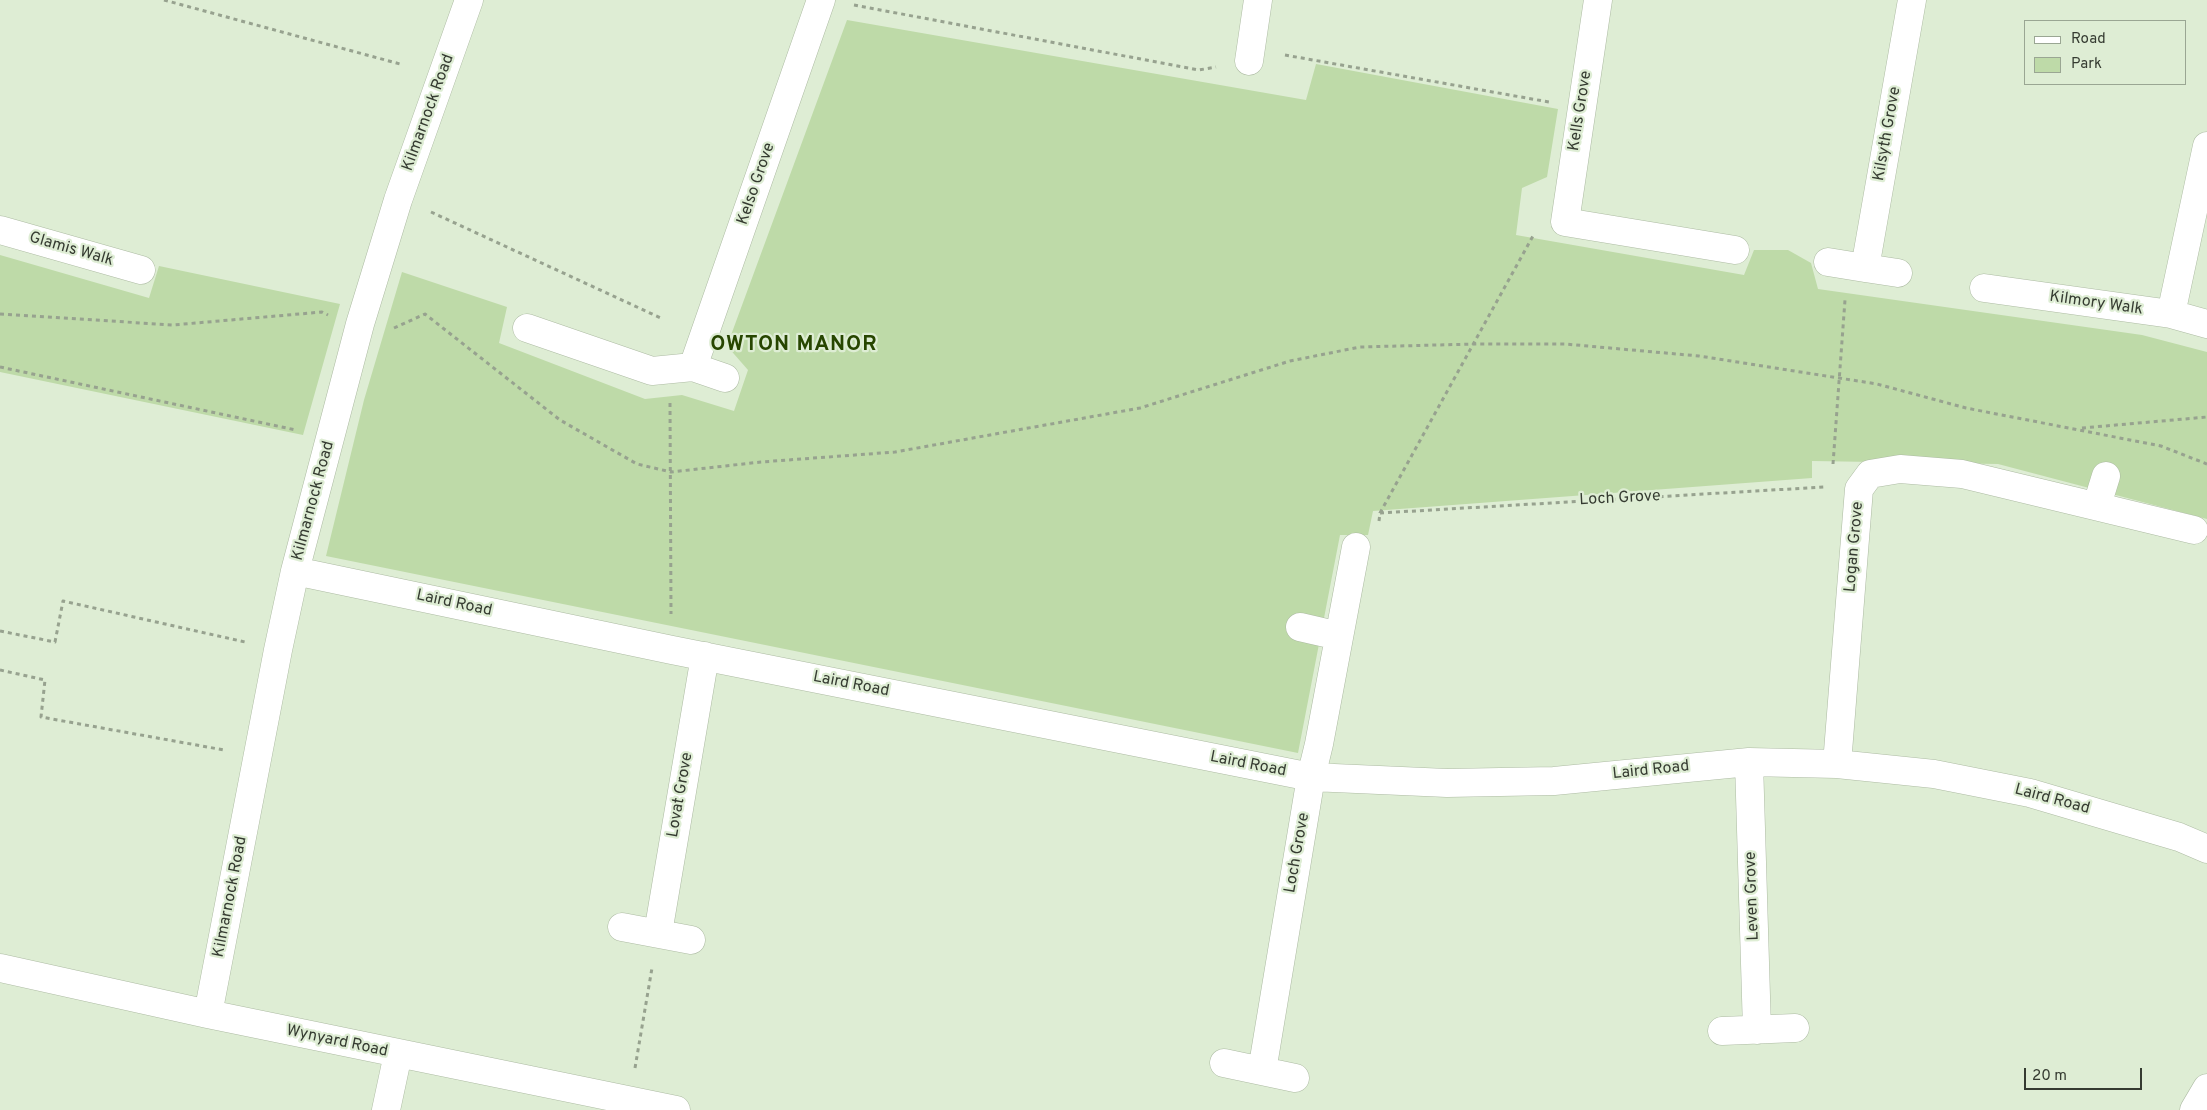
<!DOCTYPE html>
<html>
<head>
<meta charset="utf-8">
<style>
  body { margin:0 }
  #map { position:relative; width:2207px; height:1110px; overflow:hidden; background:#deedd4; font-family:Overpass,sans-serif }
  canvas { display:block }
  .legend { position:absolute; left:2024px; top:20px; width:162px; height:65px; box-sizing:border-box; background:#deedd4; border:1px solid #9aa693; margin:0; padding:6px 9px; list-style:none; font-size:15px; color:#353b31 }
  .legend li { display:flex; align-items:center; gap:10px; height:25px }
  .legend b { width:25px; border:1px solid #9aa693 }
  .scale { position:absolute; left:2024px; top:1068px; width:118px; height:22px; box-sizing:border-box; border:2px solid #353b31; border-top:0; padding-left:6px; font-size:15px; line-height:18px; white-space:nowrap; color:#353b31; -webkit-text-stroke:4px #deedd4; paint-order:stroke }
</style>
</head>
<body>
<div id="map">
<canvas width="2207" height="1110"></canvas>
<ul class="legend">
<li><b style="height:6px;background:#fff"></b>Road</li>
<li><b style="height:14px;background:#bedaa8"></b>Park</li>
</ul>
<div class="scale">20 m</div>
</div>
<script>
const c = document.querySelector('canvas').getContext('2d');
c.lineJoin = 'round';
function paint(path, color) { c.fillStyle = color; c.fill(path, 'evenodd'); }
const toPath = rows => new Path2D(rows.map(r => 'M' + r).join(''));
function strokePath(path, color, width, dash) { c.strokeStyle = color; c.lineWidth = width; c.lineCap = dash ? 'butt' : 'round'; c.setLineDash(dash || []); c.stroke(path); }
function write(font, color, halo, rows, align = 'center') {
  c.font = font + ' Overpass,sans-serif'; c.lineWidth = 4.5; c.setLineDash([]); c.textBaseline = 'middle'; c.strokeStyle = halo; c.fillStyle = color; for (const [text, x, y, turn = 0] of rows) {
    c.save(); c.translate(x, y); c.rotate((+turn || 0) * Math.PI / 180); c.textAlign = isNaN(turn) ? turn : align; if (halo) c.strokeText(text, 0, 0); c.fillText(text, 0, 0); c.restore();
  }
}
const green = toPath([
  [847,20,1306,100,1316,64,1558,109,1547,177,1522,188,1516,235,1744,275,1754,250,1788,250,1811,263,1818,289,2142,335,2207,352,2207,519,1998,464,1812,461,1812,478,1373,511,1368,535,1340,535,1298,753,326,556,364,400,402,272,507,307,499,343,645,399,682,395,734,411,748,370,727,346],
  [0,255,149,298,159,266,340,304,303,435,0,372]
]);
const path = toPath([
  [164,0,400,64],
  [854,5,1199,70,1216,67],
  [1285,55,1549,102],
  [431,212,663,319],
  [0,314,173,325,322,312,328,315],
  [394,328,425,314,560,420,637,464,671,472,761,462,895,452,1140,408,1290,361,1360,347,1475,344,1565,344,1699,356,1877,384,1966,408,2161,446,2207,464],
  [0,367,296,430],
  [670,403,671,614],
  [2082,428,2207,417],
  [1833,464,1845,300],
  [1380,513,1824,487],
  [1379,521,1380,513,1534,234],
  [0,631,55,642,63,601,245,642],
  [0,670,45,680,41,717,224,750],
  [635,1068,652,968]
]);
const minor = toPath([
  [1598,0,1565,222,1735,250],
  [1249,61,1258,0],
  [0,230,141,270],
  [1828,262,1865,268,1912,0],
  [1865,268,1898,273],
  [1984,288,2171,314,2207,324],
  [2171,314,2207,146],
  [527,328,652,371,693,367,725,378],
  [693,367,821,0],
  [2097,505,2106,476],
  [295,571,672,650,1311,777,1447,783,1554,781,1749,762,1837,764,1934,774,2030,793,2179,837,2207,849],
  [1300,627,1339,636],
  [1749,762,1757,1030],
  [1837,764,1859,489,1870,474,1900,469,1962,474,2194,530],
  [622,927,691,940],
  [658,933,705,656],
  [0,968,208,1014,676,1110],
  [208,1014,278,650,295,571,360,324,398,200,469,0],
  [1722,1031,1795,1028],
  [1224,1063,1295,1078],
  [1262,1071,1311,777,1319,744,1356,547],
  [386,1110,398,1054],
  [2194,1110,2207,1088]
]);
const streetNames = [
  ["Kells Grove",1581,111,-81],
  ["Kilmarnock Road",429,113,-70],
  ["Kilsyth Grove",1888,134,-80],
  ["Kelso Grove",757,184,-71],
  ["Glamis Walk",71,250,16],
  ["Kilmory Walk",2096,304,8],
  ["Loch Grove",1620,499,-3],
  ["Kilmarnock Road",314,501,-75],
  ["Logan Grove",1855,547,-85],
  ["Laird Road",454,604,12],
  ["Laird Road",851,685,11],
  ["Laird Road",1248,765,11],
  ["Laird Road",1651,771,-6],
  ["Lovat Grove",681,795,-80],
  ["Laird Road",2052,800,15],
  ["Loch Grove",1298,853,-80],
  ["Leven Grove",1753,896,-92],
  ["Kilmarnock Road",231,897,-79],
  ["Wynyard Road",337,1042,12]
];
const districtNames = [
  ["OWTON MANOR",794,346]
];
paint(green, '#bedaa8');
strokePath(minor, '#adbba3', 29);
strokePath(path, '#97a28f', 3, [4, 4]);
strokePath(minor, '#fff', 28);
write('16px', '#353b31', '#deedd4', streetNames);
c.letterSpacing = '1px';
write('bold 21px', '#274600', '#deedd4', districtNames);
c.letterSpacing = '0px';
</script>
</body>
</html>
